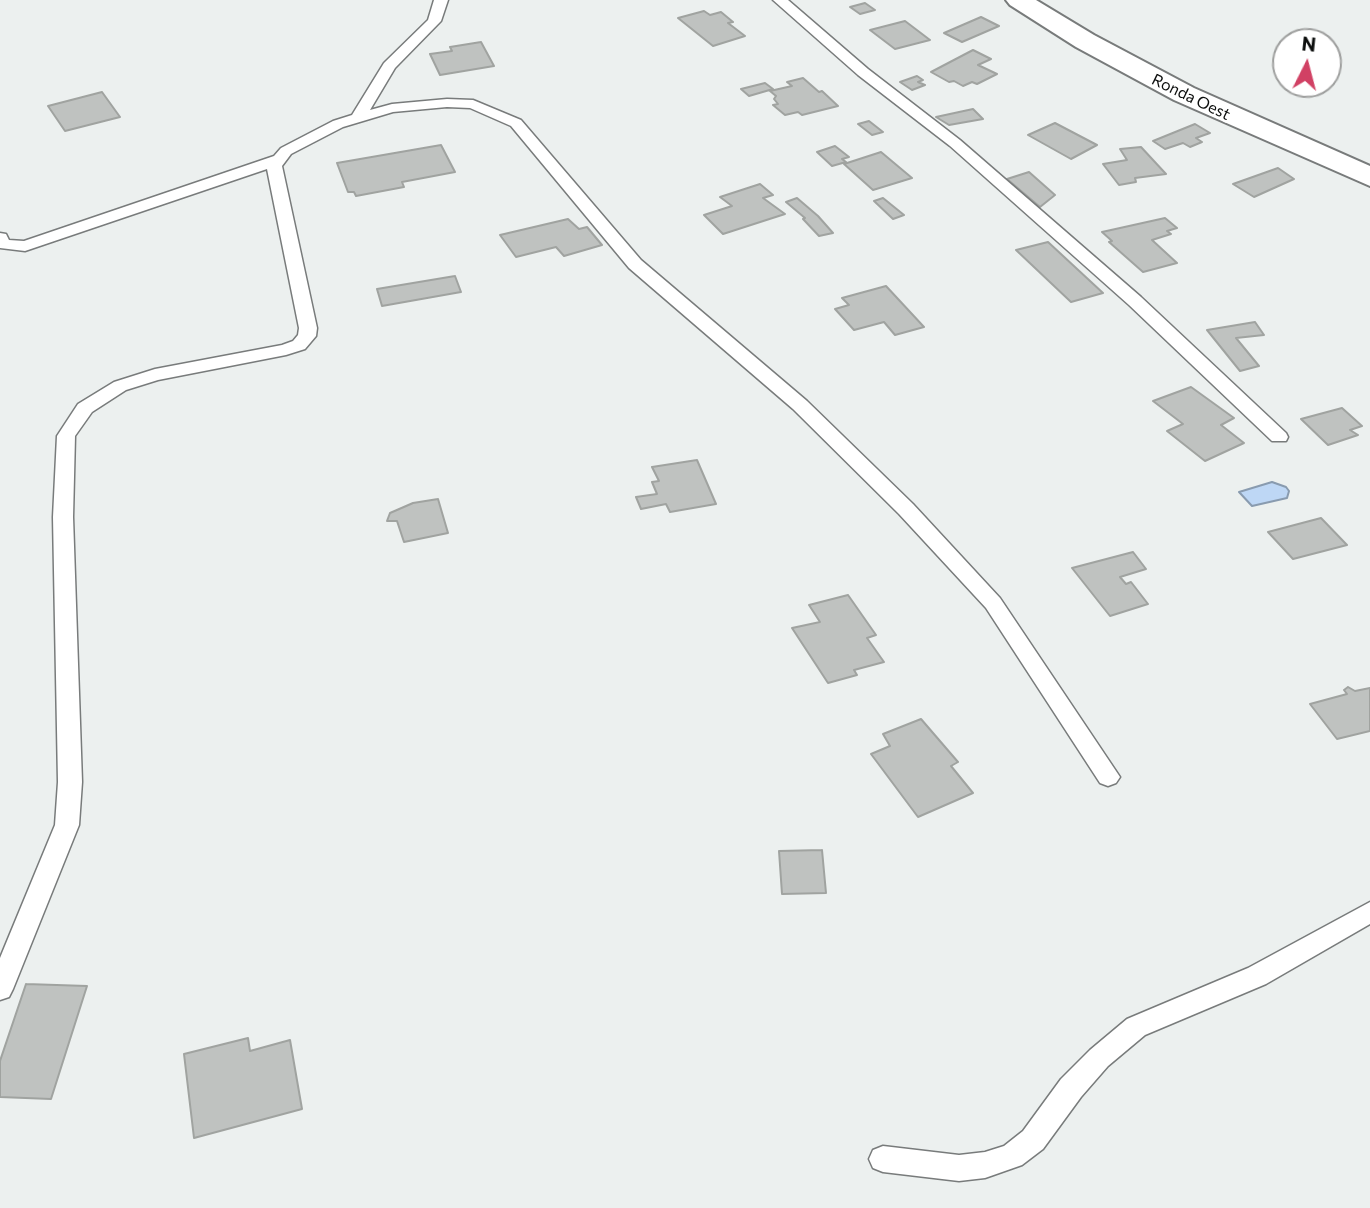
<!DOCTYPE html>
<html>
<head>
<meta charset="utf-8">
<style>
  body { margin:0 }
  #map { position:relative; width:1370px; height:1208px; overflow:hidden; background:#ecf0ef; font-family:Commissioner,sans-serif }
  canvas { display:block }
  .north { position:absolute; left:1272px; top:28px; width:70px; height:70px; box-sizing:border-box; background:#fff; border:2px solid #9e9f9e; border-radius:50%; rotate:6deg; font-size:19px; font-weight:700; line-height:28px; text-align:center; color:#0c0e0d }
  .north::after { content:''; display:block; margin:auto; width:24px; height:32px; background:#d14164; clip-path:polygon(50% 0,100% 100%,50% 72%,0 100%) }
</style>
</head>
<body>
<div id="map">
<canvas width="1370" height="1208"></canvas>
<div class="north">N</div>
</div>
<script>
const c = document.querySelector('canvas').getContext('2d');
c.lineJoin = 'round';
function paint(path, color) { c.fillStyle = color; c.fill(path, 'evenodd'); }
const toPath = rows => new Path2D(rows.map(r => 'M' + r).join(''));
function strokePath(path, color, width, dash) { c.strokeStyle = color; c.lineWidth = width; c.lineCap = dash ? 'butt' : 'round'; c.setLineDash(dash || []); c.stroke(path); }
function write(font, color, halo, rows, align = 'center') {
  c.font = font + ' Commissioner,sans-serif'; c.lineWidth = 5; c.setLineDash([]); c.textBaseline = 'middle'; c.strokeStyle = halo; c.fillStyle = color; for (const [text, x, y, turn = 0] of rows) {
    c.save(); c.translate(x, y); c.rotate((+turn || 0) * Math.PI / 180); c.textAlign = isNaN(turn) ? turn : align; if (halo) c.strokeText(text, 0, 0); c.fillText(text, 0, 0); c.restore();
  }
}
const water = toPath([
  [1272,482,1286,487,1289,491,1287,498,1252,506,1239,492,1272,482]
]);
const building = toPath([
  [865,3,875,10,860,14,850,7,865,3],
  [704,11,710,15,721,12,733,22,728,23,745,36,713,46,678,18,704,11],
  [981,17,999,26,962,42,944,33,981,17],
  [905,21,930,40,895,49,870,30,905,21],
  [481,42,494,66,440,75,430,54,452,51,450,47,481,42],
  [973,50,991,59,978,65,997,74,977,84,972,82,963,86,954,81,949,82,931,72,973,50],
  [917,76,923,80,918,82,925,85,912,90,900,82,917,76],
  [803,78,819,92,822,91,838,106,802,115,798,112,785,115,773,105,778,104,774,99,776,96,770,91,792,86,787,82,803,78],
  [765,83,773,89,749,96,741,89,765,83],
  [102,92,120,117,65,131,48,106,102,92],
  [973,109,983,119,949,125,936,117,973,109],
  [869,121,883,132,872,135,858,124,869,121],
  [1055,123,1097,145,1071,159,1028,135,1055,123],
  [1195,124,1210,133,1196,138,1202,142,1190,147,1183,143,1165,149,1153,141,1195,124],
  [441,145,455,172,402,182,404,187,356,196,354,192,348,192,337,163,441,145],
  [835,146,849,157,842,159,846,162,832,166,817,152,835,146],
  [1141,147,1166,174,1135,178,1136,182,1119,185,1103,164,1127,160,1120,149,1141,147],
  [881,152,912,178,873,190,844,164,881,152],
  [1278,168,1294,179,1254,197,1233,184,1278,168],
  [1029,172,1055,195,1040,207,1007,179,1029,172],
  [760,184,773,195,763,198,785,214,723,234,704,215,732,206,720,197,760,184],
  [797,198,818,216,833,233,819,236,803,219,805,218,786,202,797,198],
  [883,198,904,215,893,219,874,201,883,198],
  [1165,218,1177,228,1167,231,1171,234,1152,240,1177,263,1143,272,1109,242,1112,241,1102,232,1165,218],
  [568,219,579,229,587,227,602,245,564,256,556,247,516,257,500,235,568,219],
  [1048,242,1103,293,1071,302,1016,250,1048,242],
  [455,276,461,292,382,306,377,289,455,276],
  [886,286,924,327,895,335,884,322,854,330,835,309,849,305,842,298,886,286],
  [1255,322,1264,335,1236,338,1259,366,1240,371,1207,330,1255,322],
  [1191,387,1234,418,1221,425,1244,443,1205,461,1167,431,1183,424,1153,401,1191,387],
  [1342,408,1362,426,1350,430,1358,435,1328,445,1301,419,1342,408],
  [697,460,716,504,670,512,666,504,641,509,636,497,657,494,652,482,659,481,652,467,697,460],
  [438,499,448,533,404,542,397,521,387,521,390,513,413,503,438,499],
  [1321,518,1347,545,1293,559,1268,532,1321,518],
  [1133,552,1146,569,1120,577,1126,584,1131,582,1148,604,1110,616,1072,568,1133,552],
  [848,595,876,635,867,638,884,662,854,670,857,675,828,683,792,628,820,622,809,605,848,595],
  [1348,687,1355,691,1370,688,1370,731,1337,739,1310,704,1347,694,1344,690,1348,687],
  [921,719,958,762,951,766,973,793,918,817,871,754,890,746,883,734,921,719],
  [822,850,826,893,782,894,779,851,822,850],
  [26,984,87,986,51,1099,0,1097,0,1061,26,984],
  [248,1038,250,1051,290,1040,302,1109,194,1138,184,1054,248,1038]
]);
const lane = toPath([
  [434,0,448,0,441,21,395,68,370,110,392,104,447,99,473,100,521,120,641,260,807,401,913,504,1000,598,1120,777,1116,783,1108,786,1100,783,986,608,899,514,793,409,629,268,511,126,470,108,447,107,393,112,343,127,291,154,282,166,317,328,316,336,305,349,286,355,158,380,126,390,92,412,75,436,73,517,82,782,79,825,13,989,9,997,0,1000,0,958,55,825,58,782,53,517,57,436,78,404,114,382,155,369,282,345,293,341,298,335,299,328,267,169,25,251,0,248,0,233,6,234,9,240,24,241,274,156,281,148,333,121,352,115,384,63,428,20,434,0],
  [773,0,788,0,868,69,960,140,1141,297,1286,433,1288,437,1286,441,1272,441,1129,305,950,146,858,75,773,0],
  [1370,902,1370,924,1266,984,1145,1035,1108,1066,1081,1097,1043,1149,1022,1165,985,1178,959,1181,883,1172,873,1168,869,1159,873,1150,883,1146,959,1155,985,1152,1004,1146,1023,1131,1061,1079,1090,1050,1127,1019,1248,968,1370,902]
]);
const secondary = toPath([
  [1006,0,1036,0,1094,35,1194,88,1370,166,1370,186,1174,100,1076,47,1010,5,1006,0]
]);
const farStreetnames = [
  ["Ronda Oest",1191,97,26]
];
paint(water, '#bed7f5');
strokePath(water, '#899baf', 2);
paint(building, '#bfc2c0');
strokePath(building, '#a0a3a0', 2);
strokePath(lane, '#787b7b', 3);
strokePath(secondary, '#787b7b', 4);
paint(lane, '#fff');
paint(secondary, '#fff');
write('16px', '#0c0e0d', '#fff', farStreetnames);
</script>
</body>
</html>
